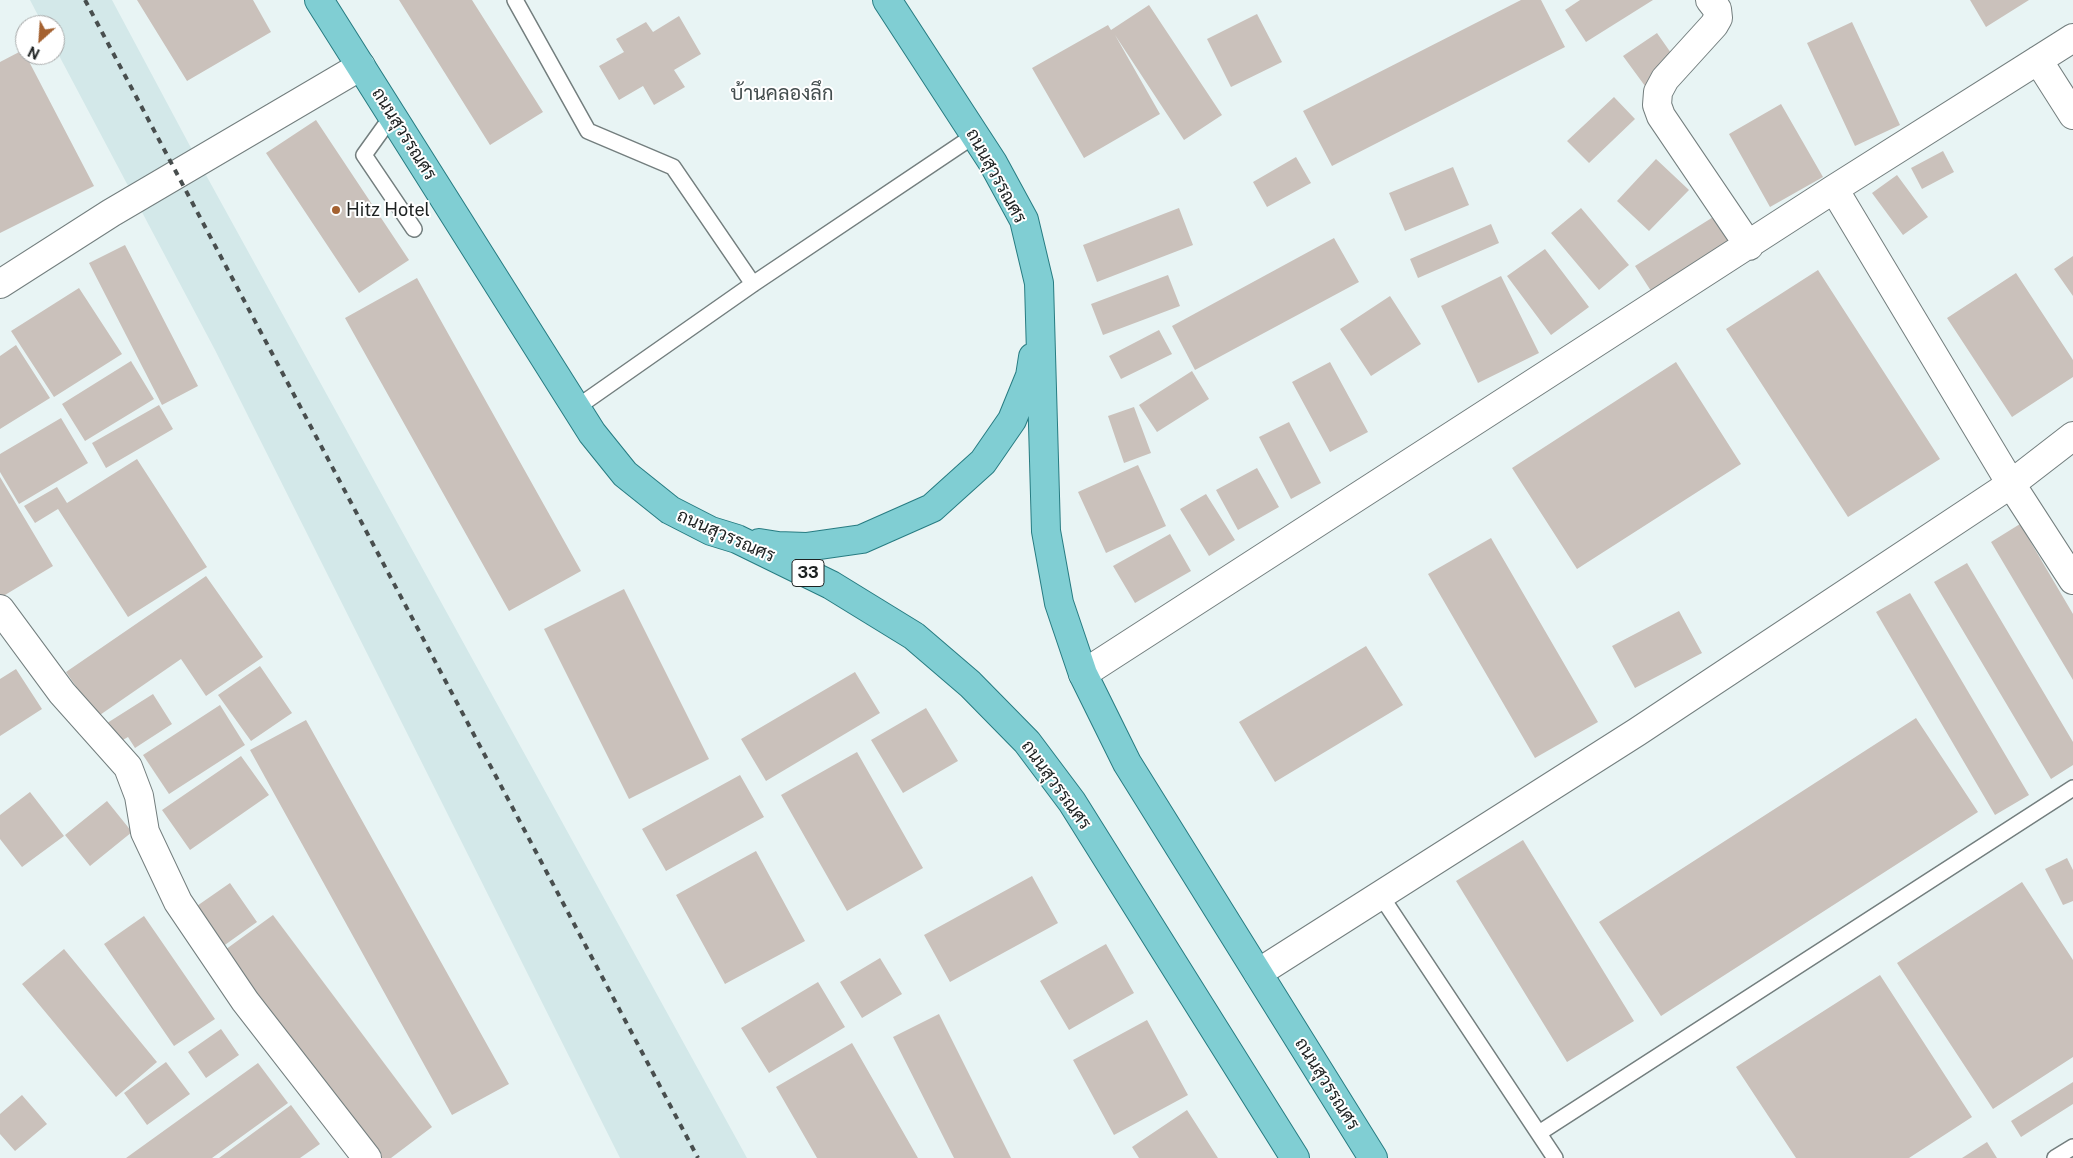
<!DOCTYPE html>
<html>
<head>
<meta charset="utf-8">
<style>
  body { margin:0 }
  #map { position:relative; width:2073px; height:1158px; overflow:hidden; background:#e8f4f4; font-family:"Public Sans",sans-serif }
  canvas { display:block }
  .north { position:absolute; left:15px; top:15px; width:50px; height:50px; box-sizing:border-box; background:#fff; border:1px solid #a5a7a7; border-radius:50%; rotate:206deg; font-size:14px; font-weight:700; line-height:20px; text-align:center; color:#1e2222 }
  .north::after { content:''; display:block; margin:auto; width:18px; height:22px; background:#a46130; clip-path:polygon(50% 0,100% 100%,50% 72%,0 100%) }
</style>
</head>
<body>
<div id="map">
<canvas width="2073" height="1158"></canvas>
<div class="north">N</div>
</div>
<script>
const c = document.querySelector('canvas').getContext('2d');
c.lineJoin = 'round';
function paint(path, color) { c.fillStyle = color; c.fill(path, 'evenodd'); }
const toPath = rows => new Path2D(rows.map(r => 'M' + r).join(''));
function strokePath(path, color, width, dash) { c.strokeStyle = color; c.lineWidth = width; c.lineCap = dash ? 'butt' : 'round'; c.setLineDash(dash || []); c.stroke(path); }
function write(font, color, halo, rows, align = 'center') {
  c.font = font + ' "Public Sans",Sarabun,sans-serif'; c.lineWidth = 4; c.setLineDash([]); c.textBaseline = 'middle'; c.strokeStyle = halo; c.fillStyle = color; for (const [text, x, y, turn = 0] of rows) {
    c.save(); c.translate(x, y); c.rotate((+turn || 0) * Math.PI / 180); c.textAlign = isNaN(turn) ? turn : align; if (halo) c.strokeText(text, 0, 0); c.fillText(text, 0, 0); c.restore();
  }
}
const built = toPath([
  [30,0,112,0,190,146,747,1158,620,1158,215,350,55,48,55,25,43,25]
]);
const building = toPath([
  [137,0,253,0,271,32,187,81],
  [399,0,472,0,543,112,490,145],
  [1521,0,1541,0,1565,47,1332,166,1303,111],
  [1580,0,1653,0,1586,42,1565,10],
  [1970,0,2029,0,1986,27],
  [1149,5,1222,115,1184,140,1115,35,1160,114,1084,158,1032,68,1108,25,1111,30],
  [1257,14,1282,62,1231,87,1207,39],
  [679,16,701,54,674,70,685,87,654,105,643,86,619,100,599,66,624,52,616,39,646,22,653,32],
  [1852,22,1900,125,1855,146,1807,43],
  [1657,33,1678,63,1645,86,1623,56],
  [23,50,94,186,0,233,0,62],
  [1614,97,1635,119,1589,163,1567,141],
  [1781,104,1823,177,1770,207,1729,134],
  [316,120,409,260,359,293,266,153],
  [1943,151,1954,172,1922,189,1911,168],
  [1296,157,1311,183,1267,207,1253,182],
  [1656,159,1689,190,1649,231,1617,201],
  [1453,167,1469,205,1405,231,1389,193],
  [1897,175,1928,217,1903,235,1872,193],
  [1179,208,1193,245,1097,282,1083,245],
  [1581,208,1629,265,1599,290,1551,233],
  [1718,214,1734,239,1651,291,1635,266],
  [1491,224,1499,243,1418,278,1410,259],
  [1334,238,1359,282,1195,370,1172,326],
  [125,245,198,386,162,405,89,263],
  [1545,249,1589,307,1551,335,1507,276],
  [2073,256,2073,296,2054,269],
  [1818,270,1940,459,1848,517,1726,329],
  [2016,273,2073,360,2073,377,2012,417,1947,318],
  [1168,275,1180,306,1103,335,1091,304],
  [1501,276,1539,353,1478,383,1441,306],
  [417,278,581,571,509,611,345,318],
  [79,288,122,354,54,397,11,331],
  [1390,296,1421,344,1371,376,1340,329],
  [1159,330,1172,354,1121,379,1109,356],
  [16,345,50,398,0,429,0,356],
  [131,361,154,399,85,441,62,404],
  [1330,362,1368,432,1330,452,1292,382],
  [1676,362,1741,464,1577,569,1512,468],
  [1192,371,1209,399,1157,432,1139,405],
  [159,405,173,429,106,468,92,443],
  [1134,407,1151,453,1124,463,1108,416],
  [61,418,88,463,19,504,0,472,0,454],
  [1289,422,1321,483,1291,499,1259,437],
  [137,459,207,567,128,617,58,509,35,523,24,506,57,487,67,503],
  [1138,465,1166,526,1106,553,1078,492],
  [1257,468,1279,507,1238,530,1216,490],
  [0,477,53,566,0,598],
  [1206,494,1235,540,1209,556,1180,509],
  [2020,524,2073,614,2073,680,1991,542],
  [1170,534,1191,571,1135,603,1113,566],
  [1491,538,1598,722,1535,758,1428,574],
  [1967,563,2073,742,2073,765,2051,779,1934,582],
  [206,576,263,657,206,696,181,659,97,717,66,672],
  [624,589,709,759,629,799,544,629],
  [1910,593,2029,795,1995,815,1876,612],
  [1679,611,1702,653,1635,688,1612,646],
  [1366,646,1403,705,1275,782,1239,722],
  [260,666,292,713,251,741,218,695],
  [16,669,42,709,0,736,0,679],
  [855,672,880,713,766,781,741,739],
  [153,694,172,724,135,748,128,737,116,744,104,725],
  [220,705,245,745,169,794,143,755],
  [926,708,958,761,903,793,871,740],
  [1916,718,1978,812,1661,1016,1599,922],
  [306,720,509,1084,452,1115,250,750],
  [857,752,923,868,847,911,781,795],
  [241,756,269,795,190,850,162,810],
  [740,775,764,817,666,871,642,829],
  [30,792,64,836,22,867,0,839,0,815],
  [107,801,132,832,90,866,65,835],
  [1523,840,1634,1021,1567,1062,1456,881],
  [756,851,805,941,725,984,676,895],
  [2067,858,2073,870,2073,901,2063,905,2045,869],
  [1032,876,1058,923,950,982,924,935],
  [2022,882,2073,960,2073,1057,1993,1109,1897,963],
  [230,883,257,922,222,947,194,908],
  [273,915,432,1127,391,1158,370,1158,218,955],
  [144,916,215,1019,174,1046,104,944],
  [1106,944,1134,993,1069,1030,1040,981],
  [64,949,157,1062,116,1097,22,984],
  [880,958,902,994,862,1018,840,982],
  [1880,975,1972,1117,1909,1158,1796,1158,1736,1067],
  [818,982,845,1027,769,1073,741,1028],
  [939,1014,1011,1158,954,1158,893,1037],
  [1147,1020,1188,1095,1114,1135,1073,1060],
  [221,1029,239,1055,206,1078,188,1052],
  [852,1043,918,1158,817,1158,776,1087],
  [166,1062,190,1094,147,1125,124,1093],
  [258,1063,288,1103,212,1158,126,1158],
  [2073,1082,2073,1104,2021,1137,2011,1121],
  [22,1095,47,1124,15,1151,0,1134,0,1114],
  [291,1105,320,1144,300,1158,219,1158],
  [1187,1110,1218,1158,1139,1158,1132,1147],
  [1987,1142,1997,1158,1962,1158]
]);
const service = toPath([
  [515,0,588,131,673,167,753,284],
  [392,116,364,155,414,229],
  [576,408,753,284,975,135],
  [1381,896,1555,1158],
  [1539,1133,2073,788],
  [2055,1158,2073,1147]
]);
const minor = toPath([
  [1710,0,1717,9,1718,18,1714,25,1665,79,1658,92,1657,105,1661,116,1749,246],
  [2038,60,2073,115],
  [1834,189,2011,484,2073,580],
  [0,284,111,213,361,66],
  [0,609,62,693,128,767,139,796,145,832,178,902,245,1001,367,1158],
  [1083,674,1834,189,2073,38],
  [1258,973,1637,732,2011,484,2073,436]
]);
const primary = toPath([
  [319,0,592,433,625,474,670,510,711,531,737,539,831,585,914,636,970,684,1027,742,1072,802,1295,1158],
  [887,0,993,163,1024,220,1039,283,1046,531,1059,603,1083,674,1127,763,1373,1158],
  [759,543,778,546,806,547,862,539,932,508,983,462,1012,420,1030,376,1033,357]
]);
const rail = toPath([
  [85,0,698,1158]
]);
const markers = [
  [336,210,5,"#a46130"]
];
const shields = [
  [808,573,32]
];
const shieldNames = [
  ["33",808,573]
];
const streetNames = [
  ["ถนนสุวรรณศร",404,134,58],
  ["ถนนสุวรรณศร",996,176,61],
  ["ถนนสุวรรณศร",726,536,24],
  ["ถนนสุวรรณศร",1056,785,54],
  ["ถนนสุวรรณศร",1327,1084,58]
];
const poiNames = [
  ["Hitz Hotel",346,210]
];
const quarterNames = [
  ["บ้านคลองลึก",782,94]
];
paint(built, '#d3e8e9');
paint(building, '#cac1bb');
strokePath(service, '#737e7e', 18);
strokePath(minor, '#737e7e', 30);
strokePath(primary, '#277c82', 30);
strokePath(service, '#fff', 15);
strokePath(minor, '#fff', 28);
strokePath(primary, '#80ced3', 28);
strokePath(rail, '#484e4e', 4, [6, 6]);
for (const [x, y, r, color] of markers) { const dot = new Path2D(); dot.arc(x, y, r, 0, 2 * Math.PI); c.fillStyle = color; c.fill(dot); strokePath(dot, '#fff', 2); }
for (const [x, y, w] of shields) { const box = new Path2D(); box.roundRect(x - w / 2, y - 13.5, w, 27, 4); c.fillStyle = '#fff'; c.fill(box); strokePath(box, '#1e2222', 1); }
write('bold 16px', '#1e2222', null, shieldNames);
write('18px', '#1e2222', '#fff', streetNames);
write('18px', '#1e2222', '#fff', poiNames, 'left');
write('20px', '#434d4e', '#fff', quarterNames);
</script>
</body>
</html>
